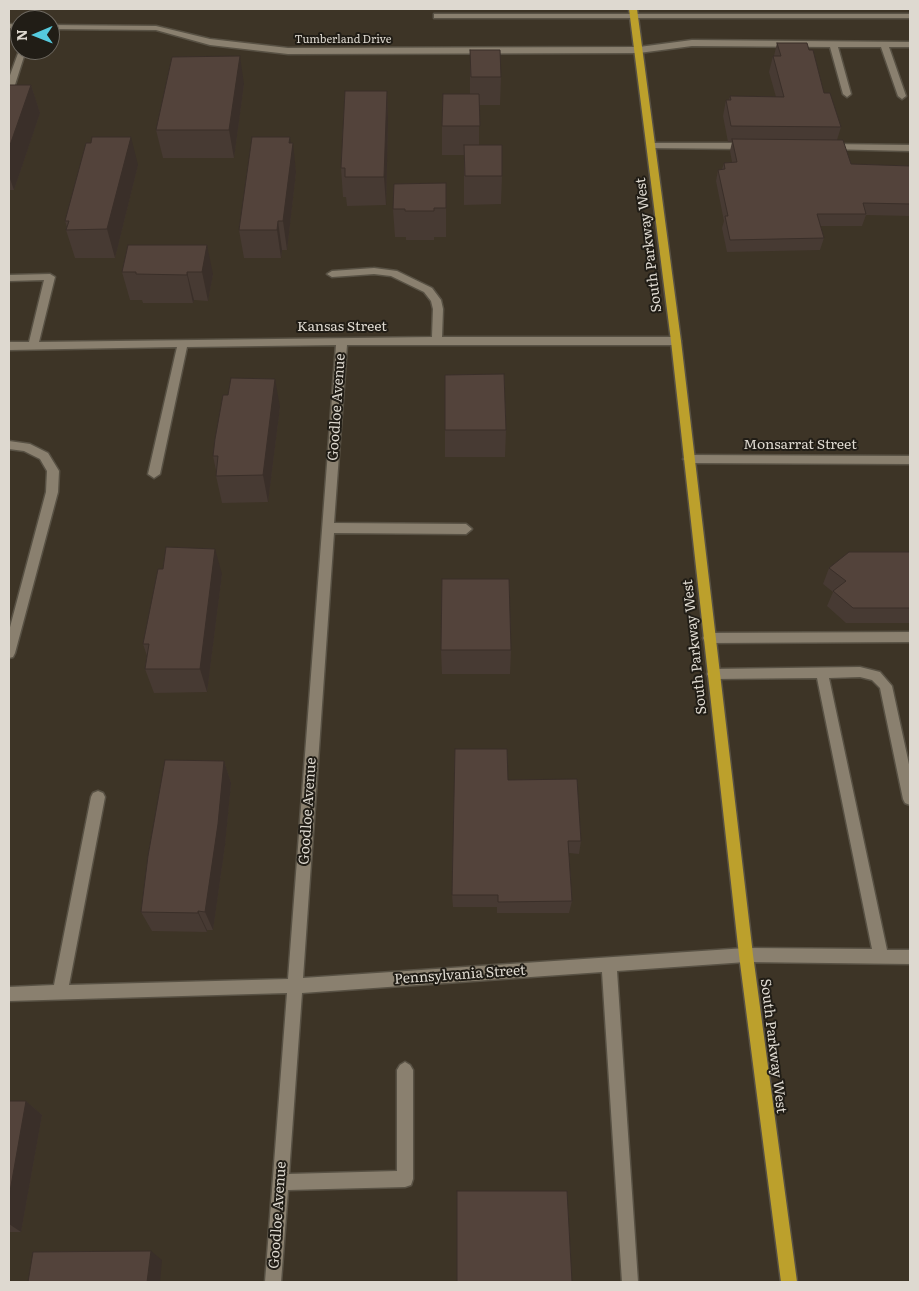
<!DOCTYPE html>
<html>
<head>
<meta charset="utf-8">
<style>
  body { margin:0 }
  #map { position:relative; width:919px; height:1291px; overflow:hidden; background:#3d3426; font-family:Literata,serif }
  canvas { display:block }
  .frame { position:absolute; inset:0; border:10px solid #ded9d0; pointer-events:none }
  .north { position:absolute; left:10px; top:10px; width:50px; height:50px; box-sizing:border-box; background:#211d16; border:1px solid #6d6860; border-radius:50%; rotate:269deg; font-size:14px; font-weight:700; line-height:20px; text-align:center; color:#ded9d0 }
  .north::after { content:''; display:block; margin:auto; width:18px; height:22px; background:#55cade; clip-path:polygon(50% 0,100% 100%,50% 72%,0 100%) }
</style>
</head>
<body>
<div id="map">
<canvas width="919" height="1291"></canvas>
<div class="frame"></div>
<div class="north">N</div>
</div>
<script>
const c = document.querySelector('canvas').getContext('2d');
c.lineJoin = 'round';
const toPath = rows => new Path2D(rows.map(r => 'M' + r).join(''));
function strokePath(path, color, width, dash) { c.strokeStyle = color; c.lineWidth = width; c.lineCap = dash ? 'butt' : 'round'; c.setLineDash(dash || []); c.stroke(path); }
function paint(path, color) { c.fillStyle = color; c.fill(path, 'evenodd'); }
function write(font, color, halo, rows, align = 'center') {
  c.font = font + ' Literata,serif'; c.lineWidth = 4; c.setLineDash([]); c.textBaseline = 'middle'; c.strokeStyle = halo; c.fillStyle = color; for (const [text, x, y, turn = 0] of rows) {
    c.save(); c.translate(x, y); c.rotate((+turn || 0) * Math.PI / 180); c.textAlign = isNaN(turn) ? turn : align; if (halo) c.strokeText(text, 0, 0); c.fillText(text, 0, 0); c.restore();
  }
}
const minor = toPath([
  [434,14,910,14,910,18,434,18,434,14],
  [9,24,20,25,20,29,9,28,9,24],
  [50,25,156,26,210,39,288,48,639,47,692,40,910,42,910,47,889,47,906,96,902,99,898,96,881,47,838,47,851,94,847,97,843,94,830,47,692,46,639,53,288,54,210,45,156,30,50,29,50,25],
  [20,48,20,50,26,50,13,91,9,94,9,78,20,48],
  [652,143,748,143,753,146,748,149,649,148,647,146,652,143],
  [828,144,910,145,910,151,825,149,823,147,828,144],
  [374,268,397,271,432,288,441,300,443,309,442,337,676,337,681,341,676,345,347,345,334,523,466,524,472,529,466,534,334,533,303,978,746,948,872,949,817,678,713,679,709,678,707,674,709,670,713,669,860,667,880,672,892,686,910,769,910,805,905,803,903,799,880,688,872,680,860,677,829,678,887,950,910,950,910,964,746,962,617,971,638,1282,622,1282,602,972,302,993,289,1174,397,1171,397,1070,400,1065,405,1062,410,1065,413,1070,413,1179,411,1185,405,1187,288,1190,281,1282,265,1282,287,993,9,1001,9,987,54,985,91,797,93,793,98,791,103,793,105,797,69,985,288,979,336,345,187,347,160,474,154,478,148,474,177,347,9,350,9,342,29,342,44,280,9,281,9,275,50,274,55,277,39,342,432,337,433,309,431,301,424,292,391,276,374,274,332,277,327,274,332,271,374,268],
  [9,441,30,444,48,453,59,471,58,492,15,653,13,657,9,658,9,631,46,492,47,471,40,459,24,451,9,449,9,441],
  [689,455,910,456,910,464,689,463,683,459,689,455],
  [910,632,910,642,709,643,705,642,703,638,705,634,709,633,910,632]
]);
const major = toPath([
  [629,9,637,9,681,341,753,955,797,1282,781,1282,739,955,671,341,629,9]
]);
const wall = toPath([
  [777,43,824,93,841,127,837,140,851,164,910,166,910,216,866,215,862,226,820,226,824,238,820,250,727,252,722,228,724,221,716,181,718,170,722,169,724,163,732,162,730,151,732,142,728,142,723,116,726,100,729,100,730,96,776,97,769,72,773,56,774,56],
  [470,50,501,77,500,105,479,105,479,145,502,176,501,204,464,205,464,155,442,155,442,126,470,94],
  [244,84,234,158,163,158,156,130],
  [9,85,31,85,40,113,14,190,9,190],
  [387,91,388,120,386,205,347,206,346,197,343,197,341,168],
  [91,143,138,165,115,258,75,258,66,230,67,227,65,221],
  [291,143,296,172,287,250,282,250,281,258,244,258,239,230],
  [446,183,446,237,434,237,434,240,406,240,406,237,395,237,393,209],
  [128,245,213,274,208,301,194,300,193,303,143,303,142,300,130,300,122,272],
  [445,375,506,430,505,457,445,457],
  [280,407,268,502,222,503,216,476,216,470,213,456],
  [910,552,910,623,846,623,827,606,833,592,823,584,829,568],
  [222,574,207,692,154,693,145,669,147,656,143,644],
  [441,650,511,650,510,674,442,674],
  [224,761,231,783,225,845,213,930,207,930,207,932,152,931,141,912],
  [508,780,581,841,579,854,569,853,572,901,569,913,497,913,497,907,453,907,452,895],
  [9,1101,26,1101,42,1115,21,1232,9,1232]
]);
const shadedWall = toPath([
  [240,56,244,84,234,158,229,130],
  [31,85,40,113,14,190,9,176,9,148],
  [387,91,388,120,386,205,384,177],
  [131,137,138,165,115,258,107,229],
  [290,137,292,150,293,143,296,172,287,250,283,221],
  [278,221,282,250,281,258,277,230],
  [207,245,213,274,208,301,202,272],
  [187,272,194,300,193,303,187,275],
  [275,379,280,407,268,502,263,475],
  [215,549,222,574,207,692,200,669],
  [224,761,231,783,225,845,213,930,205,912],
  [198,911,207,930,207,932,198,913],
  [26,1101,42,1115,21,1232,9,1224,9,1197],
  [151,1251,162,1260,160,1282,147,1282]
]);
const building = toPath([
  [777,43,807,43,809,50,813,50,824,93,830,93,841,127,731,126,726,100,731,100,730,96,784,97,773,56,781,56,777,43],
  [470,50,500,50,501,77,471,77,470,50],
  [240,56,229,130,156,130,172,57,240,56],
  [9,85,31,85,9,148,9,85],
  [345,91,387,91,384,177,345,177,345,168,341,168,345,91],
  [443,94,479,94,480,126,442,126,443,94],
  [92,137,131,137,107,229,66,230,69,221,65,221,86,143,91,143,92,137],
  [252,137,290,137,289,143,293,143,283,221,278,221,277,230,239,230,252,137],
  [732,139,843,140,851,164,910,166,910,204,863,203,866,214,817,214,824,238,730,240,725,216,728,216,718,170,725,169,724,163,737,162,732,139],
  [464,145,502,145,502,176,465,176,464,145],
  [446,183,446,208,434,208,434,211,405,211,405,209,393,209,394,184,446,183],
  [128,245,207,245,202,272,187,272,187,275,136,274,136,272,122,272,128,245],
  [504,374,506,430,445,430,445,375,504,374],
  [231,378,275,379,263,475,216,476,218,456,213,456,215,439,223,395,228,395,231,378],
  [166,547,215,549,200,669,145,669,149,644,143,644,158,569,163,569,166,547],
  [849,552,910,552,910,608,853,608,833,591,846,581,829,568,849,552],
  [442,579,509,579,511,650,441,650,442,579],
  [455,749,507,749,508,780,577,779,581,841,568,841,572,901,498,902,498,895,452,895,455,749],
  [165,760,224,761,218,824,205,912,198,911,198,913,141,912,148,856,165,760],
  [9,1101,26,1101,9,1197,9,1101],
  [457,1191,567,1191,572,1282,457,1282,457,1191],
  [151,1251,147,1282,28,1282,33,1252,151,1251]
]);
const farStreetnames = [
  ["Tumberland Drive",343,40]
];
const streetNames = [
  ["South Parkway West",649,245,-97],
  ["Kansas Street",342,327],
  ["Goodloe Avenue",337,407,-86],
  ["Monsarrat Street",800,445],
  ["South Parkway West",695,647,-96],
  ["Goodloe Avenue",308,811,-86],
  ["Pennsylvania Street",460,975,-4],
  ["South Parkway West",773,1046,83],
  ["Goodloe Avenue",278,1215,-86]
];
strokePath(minor, '#585144', 3);
strokePath(major, '#585144', 3);
paint(minor, '#8a806f');
paint(major, '#bca02c');
paint(wall, '#473a33');
paint(shadedWall, '#3a2f29');
paint(building, '#53433b');
strokePath(building, '#3a2f29', 1);
write('11px', '#ded9d0', '#211d16', farStreetnames);
write('14px', '#ded9d0', '#211d16', streetNames);
</script>
</body>
</html>
